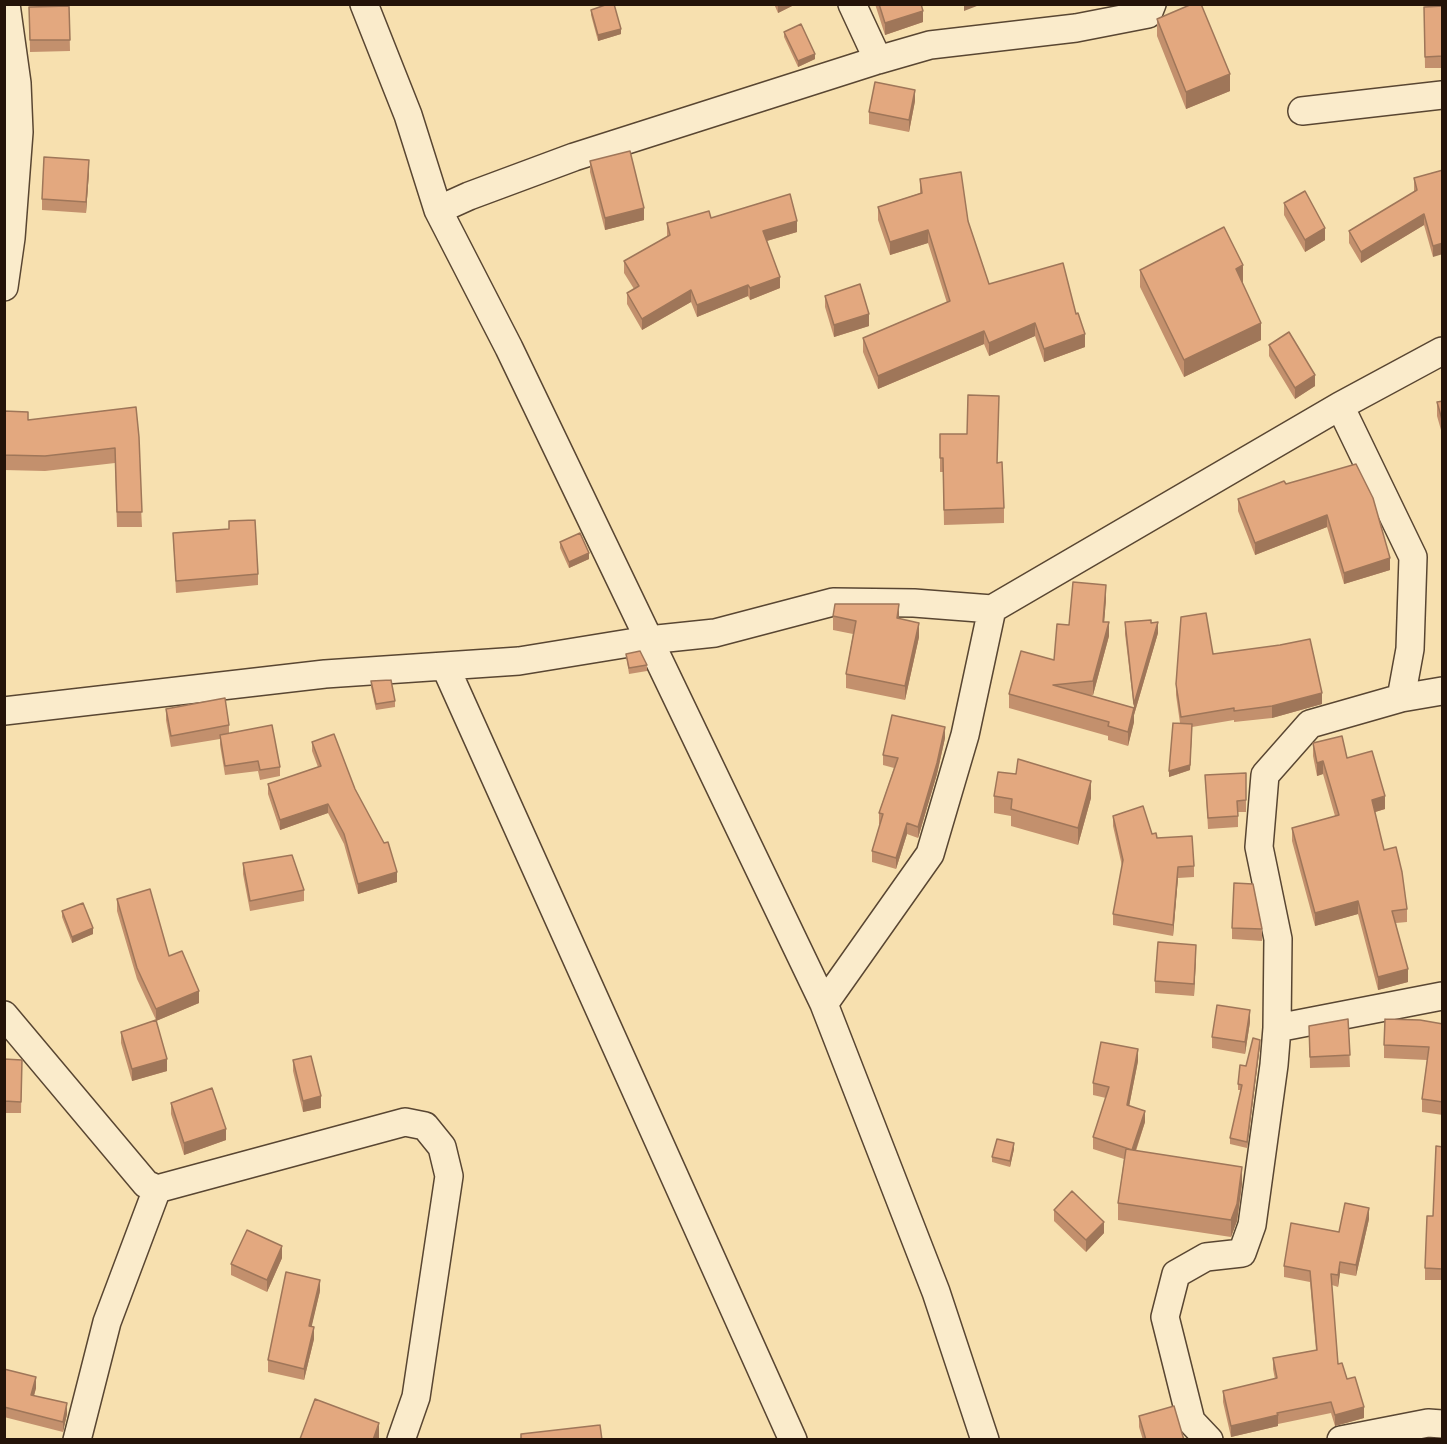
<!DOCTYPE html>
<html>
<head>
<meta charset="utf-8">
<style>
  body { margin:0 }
  #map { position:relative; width:1447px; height:1444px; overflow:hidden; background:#f7e0af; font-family:"Sorts Mill Goudy",serif }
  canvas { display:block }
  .frame { position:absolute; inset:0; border:6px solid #241309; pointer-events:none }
</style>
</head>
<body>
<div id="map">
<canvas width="1447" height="1444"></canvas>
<div class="frame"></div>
</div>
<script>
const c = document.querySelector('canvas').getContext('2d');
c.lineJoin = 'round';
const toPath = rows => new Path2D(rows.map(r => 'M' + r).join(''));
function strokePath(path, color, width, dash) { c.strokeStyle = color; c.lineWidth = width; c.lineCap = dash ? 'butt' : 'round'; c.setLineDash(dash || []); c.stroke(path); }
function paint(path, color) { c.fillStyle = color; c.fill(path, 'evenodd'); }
const minor = toPath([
  [364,4,408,115,438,210,509,348,824,1004,936,1292,985,1440],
  [852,4,878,60],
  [1302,111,1442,95],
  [438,210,469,196,574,157,878,60,930,45,1076,28,1148,14,1152,4],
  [4,287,11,238,19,132,17,83,6,4],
  [445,666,793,1440],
  [1401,698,1442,691],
  [4,711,325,674,519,661,648,640,715,633,833,602,914,603,992,609,1340,406,1442,351],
  [824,1004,930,854,965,735,992,609],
  [4,1015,146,1184,157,1189,405,1122,425,1126,442,1147,449,1176,416,1397,401,1440],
  [1277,1028,1442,996],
  [77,1440,107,1322,157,1189],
  [1209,1440,1191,1421,1165,1317,1176,1274,1206,1257,1242,1253,1252,1225,1274,1065,1277,1028,1278,939,1259,847,1265,775,1310,724,1401,698,1410,649,1413,557,1340,406],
  [1341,1440,1428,1423,1442,1424]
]);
const wall = toPath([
  [774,4,796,4,778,13],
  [875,4,921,4,923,22,885,35],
  [69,6,70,51,30,52,29,7],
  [1443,6,1443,68,1425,68,1424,7],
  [591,10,621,34,598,41,591,15],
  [1157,19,1230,91,1186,109,1157,36],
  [784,32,815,59,798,67,784,37],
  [915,101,909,132,869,124,869,112],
  [590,161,644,220,605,230,590,172],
  [1443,170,1433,257,1424,225,1361,263,1349,243,1349,231,1414,192,1414,178],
  [89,172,86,213,42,210,42,199],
  [920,179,968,221,989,284,1076,314,1085,347,1044,362,1035,336,989,356,984,344,878,389,863,352,863,338,947,303,928,243,890,255,878,220,878,207,920,193],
  [1284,203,1325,240,1305,252,1284,215],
  [711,218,797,232,767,241,780,288,750,300,748,296,697,317,691,302,642,330,627,304,627,293,634,289,624,273,624,261,667,237,667,223],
  [1140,270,1243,282,1242,283,1261,340,1184,377,1140,287],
  [825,296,869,326,834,337,825,307],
  [1269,345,1315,386,1295,399,1269,356],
  [1443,401,1443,437,1437,416,1437,402],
  [136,407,142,527,117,527,115,463,45,471,4,470,4,411,28,420],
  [940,434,997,463,1004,508,1004,523,944,525,943,472,940,472],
  [1356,464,1390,570,1344,584,1327,527,1255,555,1238,511,1238,499],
  [229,521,258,574,258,585,176,593,173,533,229,529],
  [560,542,589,559,569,568,560,548],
  [1106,599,1104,622,1109,636,1093,695,1089,695,1134,708,1125,634,1125,622,1151,623,1158,633,1134,715,1134,713,1134,722,1128,746,1108,740,1108,736,1009,708,1009,694,1054,660,1069,625],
  [833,616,899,618,919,637,905,700,846,688,846,674,853,634,833,630],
  [626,654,647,665,647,671,629,674],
  [1213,654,1322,704,1272,718,1234,722,1234,720,1192,727,1190,770,1169,777,1180,723,1176,695,1176,684],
  [371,681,395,701,395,707,376,710,371,687],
  [166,709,229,725,229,734,280,767,280,776,260,780,258,771,225,775,220,745,220,739,171,747,166,720],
  [945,738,937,774,918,838,907,834,896,869,872,862,872,851,880,824,879,824,879,813,894,768,883,765,883,755],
  [312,742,355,789,397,882,358,894,344,844,328,813,280,830,268,794,268,784,318,767,312,751],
  [1313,743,1347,758,1385,809,1375,812,1384,850,1407,909,1407,922,1396,923,1408,982,1378,990,1358,914,1315,926,1292,841,1292,828,1335,816,1323,774,1317,776,1313,756],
  [1246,773,1246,812,1238,812,1238,827,1208,829,1205,775],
  [994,796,1091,798,1078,845,1011,826,1011,816,994,813],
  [1113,816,1152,834,1194,866,1194,877,1178,878,1173,936,1113,925,1113,914,1122,866,1113,826],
  [243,863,304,890,304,901,250,911,243,874],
  [117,899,169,956,199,1003,156,1021,167,1071,132,1081,121,1043,121,1032,156,1020,137,979,117,911],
  [62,911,93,934,72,943,62,917],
  [1232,928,1262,929,1262,941,1232,939],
  [1196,957,1194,996,1155,993,1155,981],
  [1348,1019,1350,1067,1310,1068,1309,1026],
  [1250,1022,1245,1054,1212,1048,1212,1037],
  [1443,1024,1443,1115,1422,1112,1422,1099,1427,1060,1384,1058,1384,1045],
  [1260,1045,1247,1148,1230,1144,1230,1138,1241,1090,1238,1090,1238,1084],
  [4,1059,22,1060,21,1113,4,1113],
  [293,1060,321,1108,303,1112,293,1071],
  [1138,1061,1129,1106,1145,1122,1136,1151,1242,1184,1237,1221,1231,1237,1118,1220,1118,1203,1124,1159,1093,1149,1093,1137,1106,1098,1093,1095,1093,1083],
  [171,1103,226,1140,184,1155,171,1114],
  [1443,1147,1443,1280,1425,1280,1425,1268],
  [1014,1149,1010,1167,992,1162,992,1157],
  [1054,1210,1104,1233,1086,1252,1054,1221],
  [1369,1219,1356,1276,1340,1273,1338,1287,1332,1285,1338,1364,1347,1379,1364,1418,1335,1426,1331,1413,1278,1424,1278,1426,1231,1437,1223,1402,1223,1391,1275,1379,1273,1369,1273,1358,1316,1350,1310,1282,1284,1277,1284,1266,1339,1232],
  [282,1258,267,1292,231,1275,231,1264],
  [320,1291,311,1327,314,1339,304,1380,268,1372,268,1360],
  [4,1369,36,1388,34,1396,67,1414,63,1432,4,1417],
  [1139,1416,1184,1440,1143,1440,1139,1427]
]);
const shadedWall = toPath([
  [778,4,796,4,778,13],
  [964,4,982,4,964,11],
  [923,11,923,22,885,35,885,23],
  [621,29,621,34,598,41,598,35],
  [815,54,815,59,798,67,798,61],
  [1230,74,1230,91,1186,109,1186,92],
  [915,90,915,101,909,132,909,120],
  [89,160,89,172,86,213,86,202],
  [644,208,644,220,605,230,605,218],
  [1424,214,1424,225,1361,263,1361,252],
  [797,221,797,232,763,242,763,231],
  [1325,228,1325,240,1305,252,1305,240],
  [928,230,928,243,890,255,890,242],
  [1443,243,1443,254,1433,257,1433,246],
  [1243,265,1243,282,1236,286,1236,269],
  [780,277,780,288,750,300,750,288],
  [748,285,748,296,697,317,697,305],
  [691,290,691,302,642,330,642,319],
  [869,314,869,326,834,337,834,325],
  [1035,323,1035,336,989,356,989,343],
  [1261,323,1261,340,1184,377,1184,360],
  [984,331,984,344,878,389,878,376],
  [1085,334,1085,347,1044,362,1044,349],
  [1315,375,1315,386,1295,399,1295,388],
  [1327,515,1327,527,1255,555,1255,543],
  [589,553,589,559,569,568,569,562],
  [1390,558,1390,570,1344,584,1344,573],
  [1106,585,1106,599,1103,637,1103,622],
  [899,604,899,619,897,618],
  [1109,622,1109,636,1093,695,1093,681],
  [1158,622,1158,633,1134,715,1134,704],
  [919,623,919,637,905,700,905,686],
  [1322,693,1322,704,1272,718,1272,706],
  [1134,708,1134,722,1128,746,1128,732],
  [945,727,945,738,937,774,918,838,918,827],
  [1192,730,1190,770,1169,777,1169,771],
  [1323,761,1323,774,1317,776,1317,763],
  [1091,781,1091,798,1078,845,1078,828],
  [1385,796,1385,809,1372,813,1372,800],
  [328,804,328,813,280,830,280,820],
  [907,823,907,834,896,869,896,858],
  [1178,867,1178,878,1173,936,1173,925],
  [397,872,397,882,358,894,358,884],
  [1358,901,1358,914,1315,926,1315,913],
  [93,928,93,934,72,943,72,937],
  [1196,945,1196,957,1194,996,1194,984],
  [1408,969,1408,982,1378,990,1378,977],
  [199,991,199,1003,156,1021,156,1009],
  [1250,1010,1250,1022,1245,1054,1245,1042],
  [1260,1040,1260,1045,1247,1148,1247,1142],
  [1138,1049,1138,1061,1127,1117,1127,1105],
  [167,1059,167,1071,132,1081,132,1069],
  [321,1096,321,1108,303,1112,303,1101],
  [1145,1111,1145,1122,1132,1161,1132,1150],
  [226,1129,226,1140,184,1155,184,1143],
  [1014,1143,1014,1149,1010,1167,1010,1161],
  [1242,1167,1242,1184,1237,1221,1231,1237,1231,1220],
  [1369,1208,1369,1219,1356,1276,1356,1265],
  [1104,1222,1104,1233,1086,1252,1086,1240],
  [282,1246,282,1258,267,1292,267,1280],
  [1340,1262,1340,1273,1338,1287,1338,1275],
  [320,1280,320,1291,309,1338,309,1326],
  [314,1327,314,1339,304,1380,304,1369],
  [36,1377,36,1388,31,1406,31,1395],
  [67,1403,67,1414,63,1432,63,1422],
  [1364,1407,1364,1418,1335,1426,1335,1415],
  [1278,1415,1278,1426,1231,1437,1231,1426],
  [379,1423,379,1440,373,1440]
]);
const building = toPath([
  [608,4,614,4,621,29,598,35,591,10,608,4],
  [879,4,921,4,923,11,885,23,879,4],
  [1192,4,1201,4,1230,74,1186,92,1157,19,1192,4],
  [69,6,70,40,30,40,29,7,69,6],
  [1443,6,1443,56,1425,57,1424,7,1443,6],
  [801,24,815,54,798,61,784,32,801,24],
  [875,82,915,90,909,120,869,112,875,82],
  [630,151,644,208,605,218,590,161,630,151],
  [44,157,89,160,86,202,42,199,44,157],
  [1443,170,1443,243,1433,246,1424,214,1361,252,1349,231,1417,190,1414,178,1443,170],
  [961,172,968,221,989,284,1063,263,1076,314,1078,313,1085,334,1044,349,1035,323,989,343,984,331,878,376,863,338,950,301,928,230,890,242,878,207,922,193,920,179,961,172],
  [1305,191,1325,228,1305,240,1284,203,1305,191],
  [790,194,797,221,763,231,780,277,750,288,748,285,697,305,691,290,642,319,627,293,639,286,624,261,670,235,667,223,709,211,711,218,790,194],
  [1224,227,1243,265,1236,269,1261,323,1184,360,1140,270,1224,227],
  [860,284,869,314,834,325,825,296,860,284],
  [1289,332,1315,375,1295,388,1269,345,1289,332],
  [968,395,999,396,997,463,1002,462,1004,508,944,510,943,458,940,458,940,434,967,434,968,395],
  [1443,401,1443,423,1437,402,1443,401],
  [136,407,139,437,142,512,117,512,115,448,45,456,4,455,4,411,28,412,28,420,136,407],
  [1356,464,1373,498,1390,558,1344,573,1327,515,1255,543,1238,499,1284,481,1286,484,1356,464],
  [255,520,258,574,176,581,173,533,229,529,229,521,255,520],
  [580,533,589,553,569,562,560,542,580,533],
  [1073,582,1106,585,1103,622,1109,622,1093,681,1053,685,1134,708,1128,732,1108,726,1109,722,1009,694,1021,651,1054,660,1057,624,1069,625,1073,582],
  [835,604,899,604,897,618,919,623,905,686,846,674,856,621,833,616,835,604],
  [1206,613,1213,654,1280,645,1310,639,1322,693,1272,706,1234,711,1234,708,1181,717,1176,684,1181,617,1206,613],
  [1151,620,1151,623,1158,622,1134,704,1125,622,1151,620],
  [640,651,647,665,629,668,626,654,640,651],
  [391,680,395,701,376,704,371,681,391,680],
  [225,698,229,725,171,736,166,709,225,698],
  [892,715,945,727,937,763,918,827,907,823,896,858,872,851,883,814,879,813,898,758,883,755,892,715],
  [1173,723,1192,724,1190,765,1169,771,1173,723],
  [272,725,280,767,260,770,258,761,225,766,220,735,272,725],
  [334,734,355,789,384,843,388,842,397,872,358,884,344,834,328,804,280,820,268,784,321,766,312,742,334,734],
  [1342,736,1347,758,1372,751,1385,796,1372,800,1384,850,1396,847,1402,872,1407,909,1392,911,1408,969,1378,977,1358,901,1315,913,1292,828,1339,815,1323,761,1317,763,1313,743,1342,736],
  [1018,759,1091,781,1078,828,1011,809,1012,799,994,796,998,772,1016,774,1018,759],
  [1246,773,1246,800,1237,801,1238,816,1208,818,1205,775,1246,773],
  [1143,806,1152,834,1156,833,1157,838,1192,836,1194,866,1178,867,1173,925,1113,914,1123,860,1113,816,1143,806],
  [292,855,304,890,250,901,243,863,292,855],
  [1234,883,1253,884,1262,929,1232,928,1234,883],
  [150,889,169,956,182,951,199,991,156,1009,137,968,117,899,150,889],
  [83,903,93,928,72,937,62,911,83,903],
  [1158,942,1196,945,1194,984,1155,981,1158,942],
  [1217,1005,1250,1010,1245,1042,1212,1037,1217,1005],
  [1348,1019,1350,1055,1310,1057,1309,1026,1348,1019],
  [1385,1019,1420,1020,1443,1024,1443,1102,1422,1099,1429,1047,1384,1045,1385,1019],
  [156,1020,167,1059,132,1069,121,1032,156,1020],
  [1253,1038,1260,1040,1247,1142,1230,1138,1242,1085,1238,1084,1240,1065,1246,1066,1253,1038],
  [1101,1042,1138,1049,1127,1105,1145,1111,1132,1150,1093,1137,1109,1087,1093,1083,1101,1042],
  [311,1056,321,1096,303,1101,293,1060,311,1056],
  [4,1059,22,1060,21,1102,4,1101,4,1059],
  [212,1088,226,1129,184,1143,171,1103,212,1088],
  [997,1139,1014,1143,1010,1161,992,1157,997,1139],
  [1436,1146,1443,1147,1443,1269,1425,1268,1427,1216,1433,1216,1436,1146],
  [1126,1149,1242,1167,1237,1204,1231,1220,1118,1203,1126,1149],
  [1072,1191,1104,1222,1086,1240,1054,1210,1072,1191],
  [1345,1203,1369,1208,1356,1265,1340,1262,1338,1275,1331,1274,1338,1364,1342,1363,1347,1379,1355,1377,1364,1407,1335,1415,1331,1402,1277,1413,1278,1415,1231,1426,1223,1391,1277,1378,1273,1358,1317,1350,1310,1271,1284,1266,1291,1223,1339,1232,1345,1203],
  [247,1230,282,1246,267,1280,231,1264,247,1230],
  [286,1272,320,1280,309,1326,314,1327,304,1369,268,1360,286,1272],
  [4,1369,36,1377,31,1395,67,1403,63,1422,4,1407,4,1369],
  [315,1399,379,1423,373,1440,300,1439,315,1399],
  [1174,1406,1184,1440,1146,1440,1139,1416,1174,1406],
  [600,1425,602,1440,521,1440,521,1434,600,1425]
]);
strokePath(minor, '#594632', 30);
strokePath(minor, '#faebcb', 27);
paint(wall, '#c3906d');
paint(shadedWall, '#9f7659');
paint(building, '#e3a87f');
strokePath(building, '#9f7659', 1.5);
</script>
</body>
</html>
